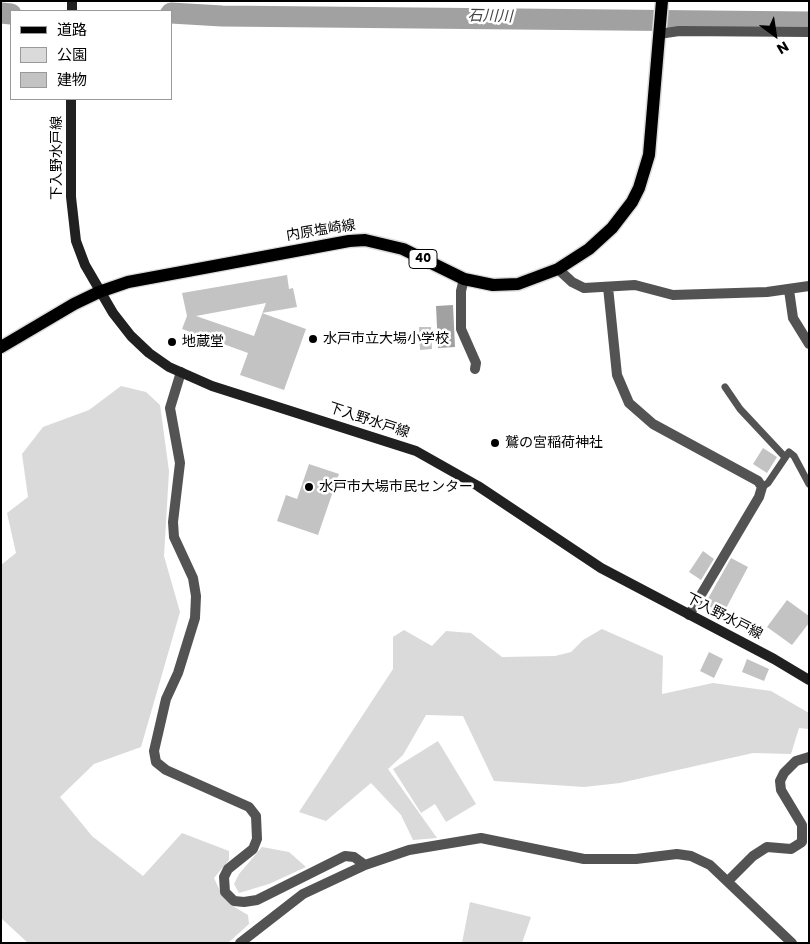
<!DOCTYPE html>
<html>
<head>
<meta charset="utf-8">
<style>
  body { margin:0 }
  #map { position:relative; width:810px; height:944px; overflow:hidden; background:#fff; font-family:Poppins,"Noto Sans JP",sans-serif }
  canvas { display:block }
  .frame { position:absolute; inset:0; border:2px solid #000; pointer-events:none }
  .legend { position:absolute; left:10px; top:10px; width:162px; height:90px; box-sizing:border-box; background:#fff; border:1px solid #999; margin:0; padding:6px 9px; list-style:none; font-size:15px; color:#000 }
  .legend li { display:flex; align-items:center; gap:10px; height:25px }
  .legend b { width:25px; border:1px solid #999 }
  .north { position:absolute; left:750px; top:10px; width:50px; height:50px; -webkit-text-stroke:4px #fff; paint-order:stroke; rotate:149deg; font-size:14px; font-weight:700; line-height:20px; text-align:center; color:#000 }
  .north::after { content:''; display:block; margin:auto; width:18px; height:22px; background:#000; clip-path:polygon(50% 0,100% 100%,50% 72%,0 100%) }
</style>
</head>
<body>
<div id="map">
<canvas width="810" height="944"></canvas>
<div class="frame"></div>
<ul class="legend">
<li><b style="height:6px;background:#000"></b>道路</li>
<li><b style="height:14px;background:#dadada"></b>公園</li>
<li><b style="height:14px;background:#c3c3c3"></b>建物</li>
</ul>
<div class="north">N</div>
</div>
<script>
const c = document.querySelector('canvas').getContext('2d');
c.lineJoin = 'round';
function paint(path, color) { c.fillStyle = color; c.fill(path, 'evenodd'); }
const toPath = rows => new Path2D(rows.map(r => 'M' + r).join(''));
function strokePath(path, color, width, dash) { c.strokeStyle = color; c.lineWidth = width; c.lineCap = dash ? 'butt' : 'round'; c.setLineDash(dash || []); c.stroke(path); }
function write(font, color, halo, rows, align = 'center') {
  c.font = font + ' Poppins,"Noto Sans JP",sans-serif'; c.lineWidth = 5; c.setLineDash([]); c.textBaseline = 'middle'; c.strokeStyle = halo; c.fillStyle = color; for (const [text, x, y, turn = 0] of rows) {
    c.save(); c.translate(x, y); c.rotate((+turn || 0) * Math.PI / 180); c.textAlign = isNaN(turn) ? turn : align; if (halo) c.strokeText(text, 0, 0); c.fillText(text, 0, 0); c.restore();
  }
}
const green = toPath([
  [121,386,146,392,160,405,169,471,164,556,180,612,141,747,94,764,60,797,92,836,143,876,182,833,229,851,229,860,214,878,221,893,231,905,248,915,249,924,228,943,28,943,1,918,1,565,16,553,7,513,28,497,22,454,43,427,89,410],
  [602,629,663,656,662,694,713,683,771,691,809,713,809,729,799,728,791,754,753,753,620,783,584,787,494,781,463,716,426,715,403,755,388,769,437,838,413,840,401,815,371,783,326,821,299,812,393,669,393,637,404,630,432,646,446,631,471,633,502,657,555,656,571,652,583,640],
  [438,741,476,804,446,822,435,804,421,813,393,769],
  [262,847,289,852,306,867,269,884,239,893,234,884,239,874],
  [470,902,531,917,522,943,462,943]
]);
const water = toPath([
  [453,305,455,347,438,348,436,306]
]);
const river = toPath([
  [1,13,11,14],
  [171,13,222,16,809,22]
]);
const building = toPath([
  [287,275,289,289,293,288,297,307,262,313,306,329,284,390,240,375,248,353,182,329,187,316,182,293],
  [266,303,254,336,196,316],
  [419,327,431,327,432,349,420,350],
  [763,448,777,457,767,473,753,464],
  [309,464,339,474,318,535,277,521,286,495,297,499],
  [703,551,714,559,701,580,689,572],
  [731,558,748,567,723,614,705,604],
  [787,600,809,616,809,623,792,645,767,627],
  [709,652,723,659,714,678,700,671],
  [747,659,769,669,764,681,742,672]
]);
const lane = toPath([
  [725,387,740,409,784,456],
  [762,487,768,483,789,452,794,456,809,484]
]);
const street = toPath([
  [659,34,679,31,809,32],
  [558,269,572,282,584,288,635,285,673,295,767,292,809,286],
  [464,279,461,291,461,329,476,363,475,369],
  [608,287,617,375,629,403,653,424,758,481,762,487,759,497,689,615],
  [789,290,793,318,809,344],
  [181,372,170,408,180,463,173,522,174,537,193,578,196,596,195,618,178,673,166,699,154,751,156,762,166,770,249,807,256,816,257,839,253,849,228,869,224,877,225,892,234,901,244,902,257,900,345,856,354,857,365,865],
  [728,881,753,856,767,847,791,849,802,842,802,825,781,790,780,781,784,773,796,761,809,757],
  [240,943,303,894,365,865,409,850,481,838,584,859,636,859,677,854,691,856,710,865,792,943]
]);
const secondary = toPath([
  [72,11,72,1],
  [71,99,71,197,76,241,85,265,113,313,131,336,149,353,169,367,212,386,416,451,478,486,601,568,774,659,809,680]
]);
const primary = toPath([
  [1,347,74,304,99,292,128,282,349,241,365,240,403,249,464,279,493,285,518,284,558,269,589,249,612,228,632,202,639,188,649,155,662,1]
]);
const markers = [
  [313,339,5,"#000"],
  [172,342,5,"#000"],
  [495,443,5,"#000"],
  [309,487,5,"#000"]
];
const shields = [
  [423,259,28]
];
const shieldNames = [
  ["40",423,259]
];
const streetNames = [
  ["下入野水戸線",57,158,-90],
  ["内原塩崎線",321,231,-9],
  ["下入野水戸線",369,421,18],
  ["下入野水戸線",724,617,27]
];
const poiNames = [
  ["水戸市立大場小学校",323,339],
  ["地蔵堂",182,342],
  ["鷲の宮稲荷神社",505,443],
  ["水戸市大場市民センター",319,487]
];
const waterNames = [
  ["石川川",490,17,1]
];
paint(green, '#dadada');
paint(water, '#a1a1a1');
strokePath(river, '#a1a1a1', 21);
paint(building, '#c3c3c3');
strokePath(primary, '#dbdbdb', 15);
strokePath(lane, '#535353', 7);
strokePath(street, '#535353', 10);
strokePath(secondary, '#202020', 10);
strokePath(primary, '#000', 12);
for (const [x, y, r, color] of markers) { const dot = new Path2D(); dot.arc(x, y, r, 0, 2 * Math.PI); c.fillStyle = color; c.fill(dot); strokePath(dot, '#fff', 2); }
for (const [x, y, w] of shields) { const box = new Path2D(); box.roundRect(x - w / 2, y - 9.5, w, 19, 4); c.fillStyle = '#fff'; c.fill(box); strokePath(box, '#000', 1); }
write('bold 12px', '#000', null, shieldNames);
write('14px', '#000', '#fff', streetNames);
write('14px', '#000', '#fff', poiNames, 'left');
write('italic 15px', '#424242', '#fff', waterNames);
</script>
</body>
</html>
